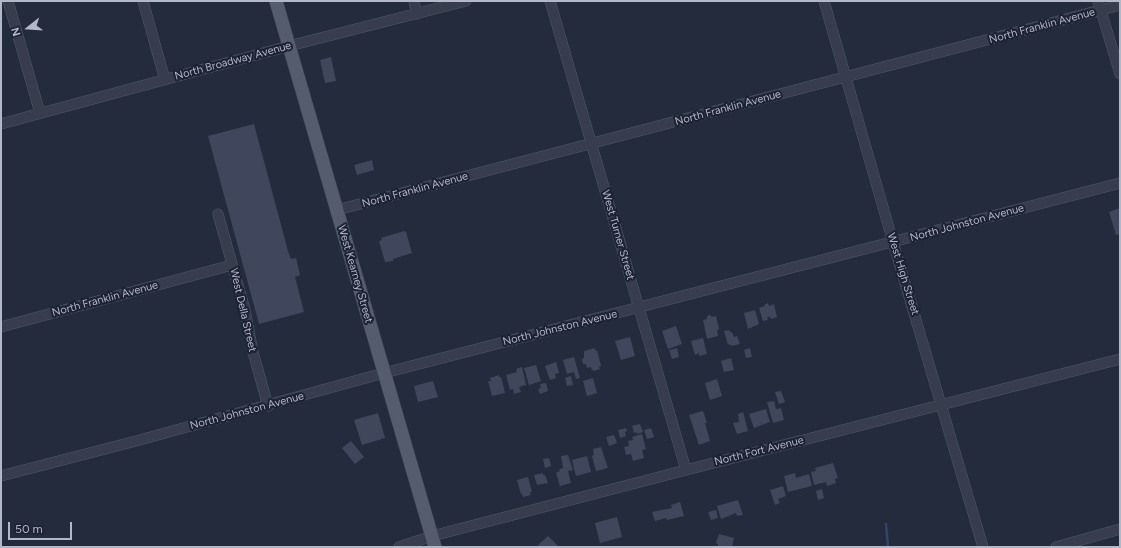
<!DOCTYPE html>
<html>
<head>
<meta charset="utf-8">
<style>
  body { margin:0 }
  #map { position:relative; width:1121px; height:548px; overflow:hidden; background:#242b3d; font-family:Figtree,sans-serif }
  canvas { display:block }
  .frame { position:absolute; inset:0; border:2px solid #b3b8c9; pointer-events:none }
  .north { position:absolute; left:8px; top:8px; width:40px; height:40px; -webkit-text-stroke:3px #1d2232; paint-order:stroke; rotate:253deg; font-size:11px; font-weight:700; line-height:16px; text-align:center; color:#b3b8c9 }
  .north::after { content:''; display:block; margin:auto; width:14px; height:18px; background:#b3b8c9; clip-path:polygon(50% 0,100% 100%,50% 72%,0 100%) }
  .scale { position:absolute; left:8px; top:522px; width:64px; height:18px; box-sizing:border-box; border:2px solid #b3b8c9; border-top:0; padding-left:5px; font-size:12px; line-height:14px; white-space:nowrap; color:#b3b8c9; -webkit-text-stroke:3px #1d2232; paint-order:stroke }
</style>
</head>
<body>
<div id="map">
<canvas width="1121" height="548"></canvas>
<div class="frame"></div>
<div class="north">N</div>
<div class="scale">50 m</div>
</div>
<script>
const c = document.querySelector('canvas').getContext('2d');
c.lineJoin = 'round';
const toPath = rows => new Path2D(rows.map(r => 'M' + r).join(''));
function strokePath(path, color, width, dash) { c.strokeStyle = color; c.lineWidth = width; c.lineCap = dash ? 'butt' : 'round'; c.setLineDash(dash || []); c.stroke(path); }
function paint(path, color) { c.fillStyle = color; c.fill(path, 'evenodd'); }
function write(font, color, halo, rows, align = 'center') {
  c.font = font + ' Figtree,sans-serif'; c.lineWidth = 4; c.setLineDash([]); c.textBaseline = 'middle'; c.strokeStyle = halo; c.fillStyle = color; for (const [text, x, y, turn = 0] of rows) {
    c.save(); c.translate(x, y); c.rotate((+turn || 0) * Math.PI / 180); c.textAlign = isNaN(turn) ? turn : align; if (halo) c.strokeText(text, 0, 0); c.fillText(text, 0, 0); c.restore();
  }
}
const stream = toPath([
  [886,524,888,547]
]);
const building = toPath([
  [331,57,336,81,325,83,320,60],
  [254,124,288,251,291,259,296,258,300,275,295,277,304,312,259,324,208,136],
  [372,160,374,170,357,175,354,165],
  [1120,208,1120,234,1116,235,1109,212],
  [404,231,406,232,412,253,393,259,393,261,385,262,379,241,382,240,381,238],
  [768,303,769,306,774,304,777,317,771,319,770,317,767,317,768,320,763,321,759,308,765,306,764,305],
  [755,310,759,324,748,329,744,313],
  [711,315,711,317,716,316,719,329,717,330,718,336,707,339,703,320,707,319,707,316],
  [676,326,682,344,668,349,662,331],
  [729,330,730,332,732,332,734,337,737,336,740,344,731,346,730,344,728,345,724,331],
  [630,337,635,356,621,360,615,341],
  [703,338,707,354,699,356,699,353,695,355,691,341],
  [595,348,595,351,597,350,601,366,599,367,600,369,594,371,593,370,592,370,591,367,587,368,586,364,583,364,582,359,584,358,584,351],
  [677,348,679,357,672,359,669,350],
  [750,348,752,357,746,358,744,350],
  [574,357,580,378,576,379,574,372,567,374,563,360],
  [731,358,734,370,724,372,721,361],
  [556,362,559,373,555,374,556,378,550,380,545,366],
  [536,365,541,381,529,385,524,368],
  [522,367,526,385,519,387,521,392,514,394,513,389,510,390,506,375,517,372,516,369],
  [499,375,499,377,501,377,505,393,492,396,488,381,491,381,490,378],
  [571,376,573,385,567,386,565,378],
  [593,378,597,393,587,396,583,381],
  [717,379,722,396,710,400,705,383],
  [433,381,438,397,418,402,414,386],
  [546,383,548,391,540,394,538,389,541,388,540,384],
  [781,391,785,402,779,404,775,392],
  [774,401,776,409,781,408,784,420,773,423,767,402],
  [766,409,770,422,754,428,749,414],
  [703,411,707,423,705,423,710,441,699,445,689,415],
  [743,412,748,431,737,434,733,423,739,422,738,414],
  [378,413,385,438,362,445,354,420],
  [640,424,643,432,637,434,636,432,634,433,632,426],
  [626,428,627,431,625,432,626,436,620,438,618,430],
  [651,428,654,437,647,439,644,430],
  [642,434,646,449,642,450,644,458,633,461,631,454,626,455,624,447,629,446,628,441,633,440,632,437],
  [614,435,617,443,609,446,606,437],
  [351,441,364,457,355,464,342,448],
  [601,447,608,468,596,471,592,456,594,455,593,449],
  [568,455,573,470,568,471,571,483,560,486,556,473,560,471,559,469,563,468,561,456],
  [587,456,591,472,576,476,572,460],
  [549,458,551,466,545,468,543,459],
  [833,463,838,478,835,479,836,483,827,486,826,482,814,485,811,472,816,471,815,468],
  [543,473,543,475,545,475,548,483,537,485,534,475],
  [795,473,796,478,809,474,812,486,788,492,784,476],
  [528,477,532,492,530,492,531,495,523,497,522,494,521,494,517,480],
  [783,486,786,496,778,499,780,503,775,505,770,490],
  [822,489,824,498,818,500,816,491],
  [738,500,743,515,737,516,736,513,721,519,717,506],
  [680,502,684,516,667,520,666,518,655,521,652,512,672,508,671,505],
  [716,510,718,518,711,520,708,512],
  [617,517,622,537,600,543,595,523],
  [719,534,734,538,732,547,718,547,718,544,716,543],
  [548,536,559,547,541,547,538,545]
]);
const minor = toPath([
  [8,1,40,113],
  [143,1,165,80],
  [414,1,417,14],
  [550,1,686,470],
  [824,1,893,242,983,547],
  [1098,1,1120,74],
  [1,124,289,46,466,1],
  [337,210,1120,5],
  [218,214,245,310,253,352,268,406],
  [1,327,232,265],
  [1,476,136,441,384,373,1120,183],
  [399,547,432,536,686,470,1120,359],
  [1056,547,1120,529]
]);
const major = toPath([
  [276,1,435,547]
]);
const streetNames = [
  ["North Franklin Avenue",1042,26,-15],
  ["North Broadway Avenue",233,61,-15],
  ["North Franklin Avenue",728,108,-15],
  ["North Franklin Avenue",415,190,-15],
  ["North Johnston Avenue",967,223,-15],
  ["West Turner Street",618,235,74],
  ["West Kearney Street",355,274,74],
  ["West High Street",903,274,73],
  ["North Franklin Avenue",105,299,-15],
  ["West Della Street",243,310,77],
  ["North Johnston Avenue",560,328,-14],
  ["North Johnston Avenue",247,411,-15],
  ["North Fort Avenue",759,451,-14]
];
strokePath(stream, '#374364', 2.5);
paint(building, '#40475d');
strokePath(minor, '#535868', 11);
strokePath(major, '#414656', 14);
strokePath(minor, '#383d4d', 10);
strokePath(major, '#555c6e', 13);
write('11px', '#b3b8c9', '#1d2232', streetNames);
</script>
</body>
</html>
